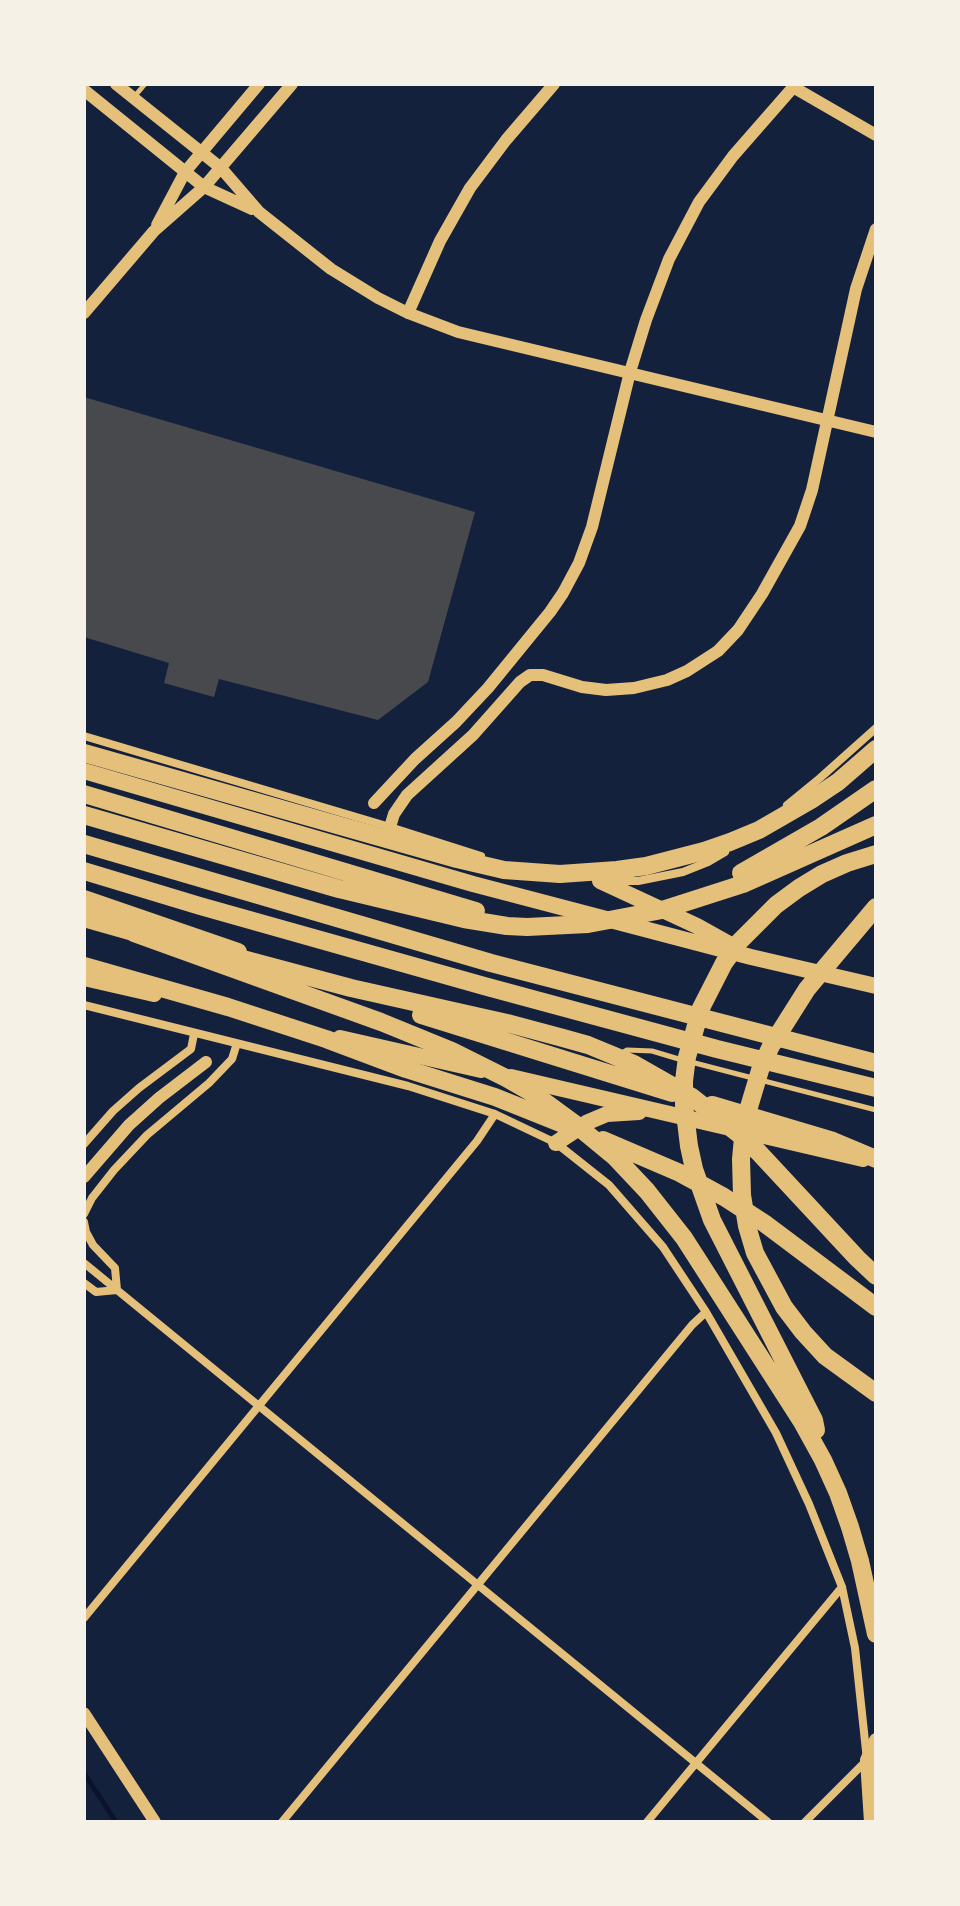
<!DOCTYPE html>
<html>
<head>
<meta charset="utf-8">
<style>
  body { margin:0 }
  #map { position:relative; width:960px; height:1906px; overflow:hidden; background:#14213d; font-family:Georgia,serif }
  canvas { display:block }
  .frame { position:absolute; inset:0; border:86px solid #f6f1e7; pointer-events:none }
</style>
</head>
<body>
<div id="map">
<canvas width="960" height="1906"></canvas>
<div class="frame"></div>
</div>
<script>
const c = document.querySelector('canvas').getContext('2d');
c.lineJoin = 'round';
const toPath = rows => new Path2D(rows.map(r => 'M' + r).join(''));
function strokePath(path, color, width, dash) { c.strokeStyle = color; c.lineWidth = width; c.lineCap = dash ? 'butt' : 'round'; c.setLineDash(dash || []); c.stroke(path); }
function paint(path, color) { c.fillStyle = color; c.fill(path, 'evenodd'); }
const stream = toPath([
  [84,1773,116,1822]
]);
const building = toPath([
  [84,397,475,512,428,682,378,720,219,679,214,697,164,683,169,663,84,637]
]);
const service = toPath([
  [134,97,145,84],
  [622,1053,627,1050,652,1051,682,1060],
  [691,1062,876,1110]
]);
const minor = toPath([
  [84,736,390,827,481,856],
  [787,805,820,778,876,728],
  [608,881,638,881,683,872,708,862,725,852],
  [84,1005,408,1086,495,1114,556,1143,609,1185,663,1247,706,1312,776,1433,809,1504,842,1587,855,1648,867,1760,805,1822],
  [84,1144,113,1111,139,1088,191,1049,194,1034],
  [84,1214,92,1198,114,1170,147,1135,209,1083,232,1059,237,1043],
  [84,1222,86,1232,93,1245,115,1268,117,1290,96,1292,84,1283],
  [84,1263,768,1822],
  [84,1618,477,1141,495,1114],
  [282,1822,692,1325,706,1312],
  [647,1822,842,1587]
]);
const tertiary = toPath([
  [116,84,221,168,259,212,331,269,378,298,408,313,458,332,876,432],
  [793,87,876,135],
  [84,90,204,187,252,209],
  [157,225,185,172,259,84],
  [84,313,154,231,204,187,292,84],
  [408,313,440,241,470,188,506,140,554,84],
  [374,803,415,759,456,722,488,688,550,612,563,593,579,563,592,527,630,372,646,320,669,259,699,202,733,156,796,84],
  [390,827,394,814,407,795,473,735,520,682,530,675,543,675,582,687,606,690,634,688,667,680,687,671,718,651,738,630,762,594,800,526,812,490,856,289,876,229],
  [84,1177,129,1125,159,1098,206,1062],
  [84,1713,155,1822]
]);
const secondary = toPath([
  [871,1822,867,1760,876,1740]
]);
const trunk = toPath([
  [84,771,473,884,751,957,876,986],
  [600,881,697,926,731,945],
  [84,978,154,994],
  [340,1038,481,1070],
  [511,1077,863,1159],
  [556,1143,588,1122,607,1114,639,1112]
]);
const motorway = toPath([
  [84,753,457,859,504,870,560,874,617,870,646,866,704,851,730,842,759,830,811,800,838,782,876,749],
  [84,794,476,911],
  [84,815,339,889,464,919,507,926,527,927,588,924,662,910,743,884,876,825],
  [84,844,491,963,876,1063],
  [84,871,200,906,484,986,717,1049,876,1088],
  [741,873,821,827,876,789],
  [84,899,238,952],
  [876,907,807,989,771,1046,761,1067,749,1107,744,1127,741,1159,742,1195,747,1226,755,1253,784,1307,803,1332,825,1356,876,1393],
  [84,918,144,935],
  [134,933,381,1022,452,1051,506,1078,534,1094,575,1124,615,1157,647,1191,684,1238,802,1422,823,1460,838,1493,850,1527,860,1561,876,1634],
  [224,954,351,988,507,1023,563,1038,588,1045,634,1064,692,1097,750,1143,857,1258,876,1276],
  [84,966,228,1007,326,1039,406,1069,495,1097,565,1125],
  [421,1015,672,1093],
  [712,1105,833,1141,876,1159],
  [603,1140,680,1173,724,1197,764,1223,876,1307],
  [816,1430,814,1420,712,1220,694,1169,689,1146,684,1105,684,1081,687,1057,701,1008,724,963,739,942,776,905,799,888,822,874,847,863,876,854]
]);
strokePath(stream, '#0b132b', 5);
paint(building, '#48494c');
strokePath(service, '#e5c07b', 5);
strokePath(minor, '#e5c07b', 8);
strokePath(tertiary, '#e5c07b', 12);
strokePath(secondary, '#e5c07b', 14);
strokePath(trunk, '#e5c07b', 16);
strokePath(motorway, '#e5c07b', 18);
</script>
</body>
</html>
